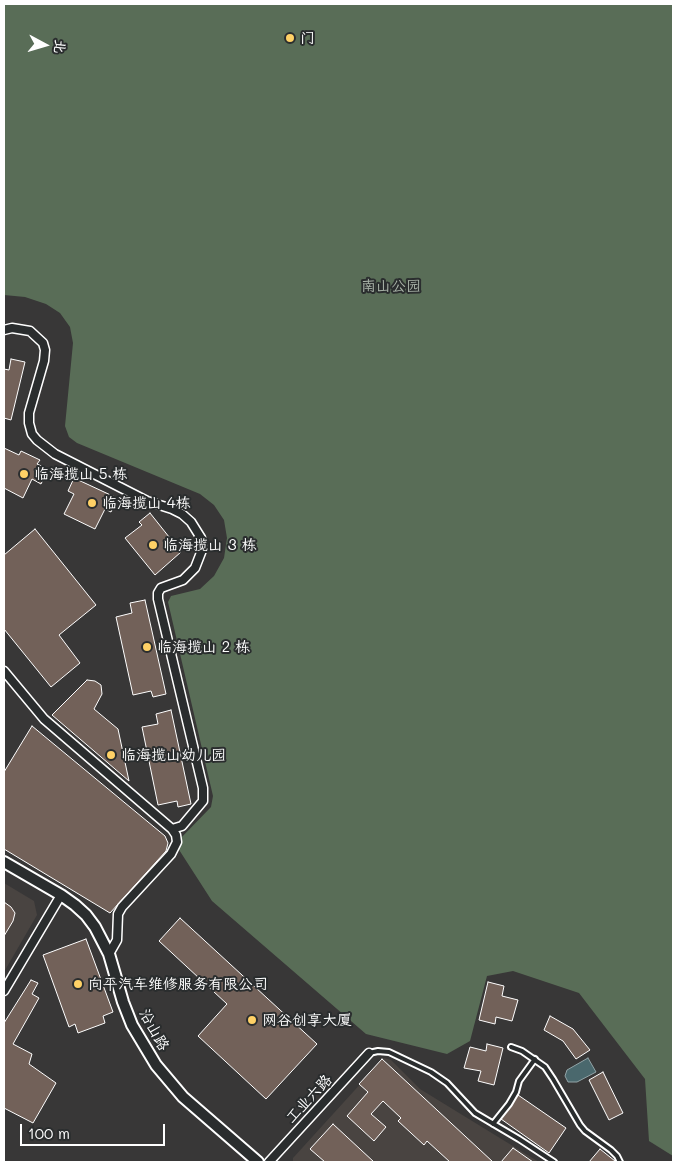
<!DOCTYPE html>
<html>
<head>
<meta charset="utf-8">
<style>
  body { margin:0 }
  #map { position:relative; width:677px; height:1166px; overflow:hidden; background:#383737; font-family:Mali,"LXGW WenKai TC",sans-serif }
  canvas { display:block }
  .frame { position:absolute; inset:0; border:5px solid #fff; pointer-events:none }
  .north { position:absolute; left:20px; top:20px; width:50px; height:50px; -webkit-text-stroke:4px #2a2d2e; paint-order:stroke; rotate:96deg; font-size:14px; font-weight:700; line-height:20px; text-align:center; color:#fff }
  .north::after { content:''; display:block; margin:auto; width:18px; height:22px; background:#fff; clip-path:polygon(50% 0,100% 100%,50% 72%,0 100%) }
  .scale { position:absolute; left:20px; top:1124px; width:145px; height:22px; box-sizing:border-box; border:2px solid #fff; border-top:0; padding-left:6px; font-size:15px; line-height:18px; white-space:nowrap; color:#fff; -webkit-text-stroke:4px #2a2d2e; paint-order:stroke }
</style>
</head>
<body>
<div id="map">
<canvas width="677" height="1166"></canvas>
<div class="frame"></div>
<div class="north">北</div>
<div class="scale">100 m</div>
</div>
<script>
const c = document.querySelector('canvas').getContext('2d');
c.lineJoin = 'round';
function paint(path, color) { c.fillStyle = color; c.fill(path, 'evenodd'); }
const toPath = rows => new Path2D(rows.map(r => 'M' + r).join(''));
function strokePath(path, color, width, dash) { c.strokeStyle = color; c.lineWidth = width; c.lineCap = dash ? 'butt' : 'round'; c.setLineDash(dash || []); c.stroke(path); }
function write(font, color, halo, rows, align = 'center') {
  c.font = font + ' Mali,"LXGW WenKai TC",sans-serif'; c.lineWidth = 4; c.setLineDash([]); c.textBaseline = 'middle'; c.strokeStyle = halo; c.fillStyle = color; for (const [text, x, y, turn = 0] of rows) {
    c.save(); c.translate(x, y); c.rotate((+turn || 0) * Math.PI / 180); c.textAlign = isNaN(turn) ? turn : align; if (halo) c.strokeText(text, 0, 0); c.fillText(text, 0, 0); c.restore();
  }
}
const built = toPath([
  [4,883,34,901,37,915,4,972],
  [384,1058,391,1060,420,1089,539,1162,293,1162,293,1158]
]);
const green = toPath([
  [4,4,673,4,673,1156,649,1141,645,1079,579,993,513,971,487,976,470,1041,447,1054,366,1034,212,901,174,842,177,842,211,807,213,796,168,602,171,596,200,589,214,576,224,558,227,538,224,520,214,505,200,494,77,443,69,437,65,426,73,343,70,327,60,313,46,304,25,297,4,295]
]);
const water = toPath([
  [588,1058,596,1072,577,1082,568,1082,565,1076,567,1070,588,1058]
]);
const building = toPath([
  [11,359,25,362,11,420,4,418,4,369,9,370,11,359],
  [4,448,19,455,21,451,40,460,37,464,48,469,41,484,32,479,23,498,4,488,4,448],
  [74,478,117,498,111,512,105,509,95,529,64,514,74,494,68,491,74,478],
  [150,513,181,552,155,575,125,538,142,525,139,522,150,513],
  [35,529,96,605,59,635,80,663,51,687,4,629,4,555,35,529],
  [145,600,166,694,153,697,151,691,133,695,116,617,132,613,130,603,145,600],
  [87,680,95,681,101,685,102,694,94,709,118,729,129,781,52,715,87,680],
  [171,710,191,804,178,807,177,801,158,805,142,727,158,724,156,714,171,710],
  [32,726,165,836,168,843,166,851,110,913,4,849,4,772,32,726],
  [4,902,11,907,15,913,13,921,4,936,4,902],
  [180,918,317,1044,266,1099,198,1036,227,1004,159,941,180,918],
  [86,939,113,1012,103,1016,105,1023,78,1033,75,1024,69,1027,43,955,86,939],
  [31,980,38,983,32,994,39,998,13,1044,32,1054,29,1064,56,1083,33,1123,4,1108,4,1023,31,980],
  [488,982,504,986,502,996,518,1000,512,1021,496,1017,495,1024,479,1020,488,982],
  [550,1016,573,1029,590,1050,576,1059,563,1041,544,1030,550,1016],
  [487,1044,503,1048,494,1085,478,1081,481,1071,464,1068,470,1047,486,1051,487,1044],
  [382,1059,493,1162,450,1162,427,1141,424,1145,398,1121,401,1118,383,1101,371,1114,386,1127,374,1141,347,1116,368,1092,359,1084,382,1059],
  [603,1072,623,1113,609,1120,589,1080,603,1072],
  [518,1095,566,1128,549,1153,501,1119,518,1095],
  [333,1124,374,1162,325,1162,310,1149,333,1124],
  [513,1148,533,1162,501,1162,513,1148],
  [600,1149,615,1161,616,1162,589,1162,600,1149]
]);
const lane = toPath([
  [511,1047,522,1051,545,1067,553,1079,580,1125,585,1131,611,1150,617,1156,620,1162],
  [369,1053,378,1051,389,1052,431,1072,447,1083,475,1113,519,1139,554,1162],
  [493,1124,509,1104,516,1092,519,1081,535,1059]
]);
const street = toPath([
  [4,330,12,328,30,331,43,343,45,350,44,361,29,413,29,423,32,434,37,440,55,454,147,501,172,509,182,514,191,522,201,538,202,550,195,568,183,580,161,588,158,593,158,599,203,788,203,801,182,826,172,829,44,719,4,671],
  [109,954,117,940,118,914,122,907,171,854,177,842,176,835,172,829],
  [4,991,61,895],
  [269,1162,369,1053]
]);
const secondary = toPath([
  [4,862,61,895,75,905,86,915,95,927,109,954,123,1002,132,1025,156,1065,183,1097,258,1162]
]);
const markers = [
  [290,38,5,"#ffd166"],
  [24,474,5,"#ffd166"],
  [92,503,5,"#ffd166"],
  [153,545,5,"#ffd166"],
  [147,647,5,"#ffd166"],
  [111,755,5,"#ffd166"],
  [78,984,5,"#ffd166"],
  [252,1020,5,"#ffd166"]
];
const poiNames = [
  ["门",300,38],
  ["临海揽山 5 栋",34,474],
  ["临海揽山 4栋",102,503],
  ["临海揽山 3 栋",163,545],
  ["临海揽山 2 栋",157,647],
  ["临海揽山幼儿园",121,755],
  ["向平汽车维修服务有限公司",88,984],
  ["网谷创享大厦",262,1020]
];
const parkNames = [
  ["南山公园",391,286]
];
const streetNames = [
  ["沿山路",154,1030,61],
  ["工业六路",309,1099,-47]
];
paint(built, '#494441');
paint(green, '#596d57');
paint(water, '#4a686d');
strokePath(water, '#92a4a7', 1);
paint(building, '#726159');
strokePath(building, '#fff', 1);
strokePath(lane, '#fff', 8);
strokePath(street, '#fff', 11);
strokePath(secondary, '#fff', 14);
strokePath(lane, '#2a2d2e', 4);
strokePath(street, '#2a2d2e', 8);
strokePath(secondary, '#2a2d2e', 10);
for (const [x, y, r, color] of markers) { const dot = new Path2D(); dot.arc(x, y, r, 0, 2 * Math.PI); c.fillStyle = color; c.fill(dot); strokePath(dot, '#2a2d2e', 2); }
write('15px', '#fff', '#2a2d2e', poiNames, 'left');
write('15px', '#acb6ab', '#2a2d2e', parkNames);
write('15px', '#fff', '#2a2d2e', streetNames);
</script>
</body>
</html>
